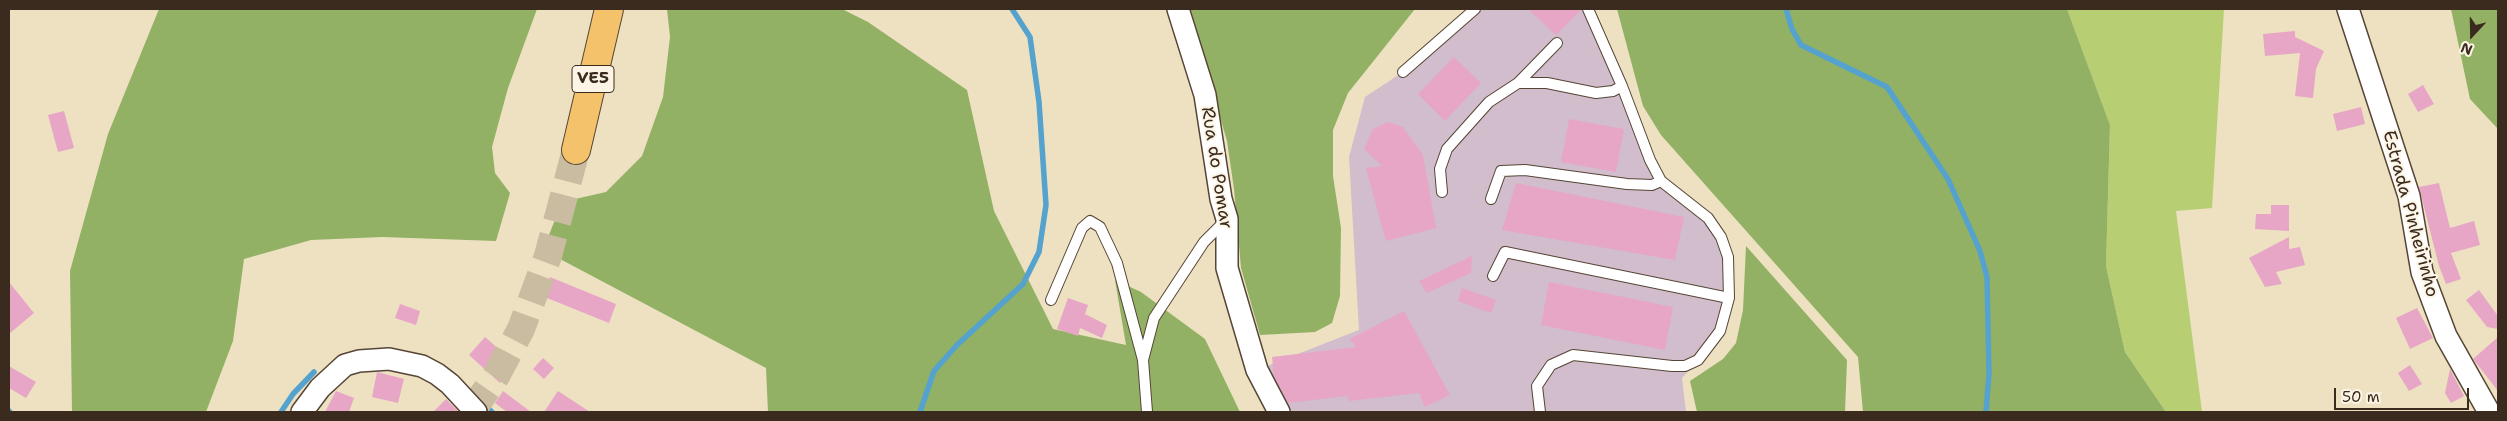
<!DOCTYPE html>
<html>
<head>
<meta charset="utf-8">
<style>
  body { margin:0 }
  #map { position:relative; width:2507px; height:421px; overflow:hidden; background:#ede1c1; font-family:"Shantell Sans",sans-serif }
  canvas { display:block }
  .frame { position:absolute; inset:0; border:10px solid #3b2a1e; pointer-events:none }
  .north { position:absolute; left:2447px; top:10px; width:50px; height:50px; -webkit-text-stroke:4px #fcf5e5; paint-order:stroke; rotate:201deg; font-size:14px; font-weight:700; line-height:20px; text-align:center; color:#3b2a1e }
  .north::after { content:''; display:block; margin:auto; width:18px; height:22px; background:#3b2a1e; clip-path:polygon(50% 0,100% 100%,50% 72%,0 100%) }
  .scale { position:absolute; left:2334px; top:388px; width:135px; height:22px; box-sizing:border-box; border:2px solid #3b2a1e; border-top:0; padding-left:6px; font-size:15px; line-height:18px; white-space:nowrap; color:#3b2a1e; -webkit-text-stroke:4px #fcf5e5; paint-order:stroke }
</style>
</head>
<body>
<div id="map">
<canvas width="2507" height="421"></canvas>
<div class="frame"></div>
<div class="north">N</div>
<div class="scale">50 m</div>
</div>
<script>
const c = document.querySelector('canvas').getContext('2d');
c.lineJoin = 'round';
function paint(path, color) { c.fillStyle = color; c.fill(path, 'evenodd'); }
const toPath = rows => new Path2D(rows.map(r => 'M' + r).join(''));
function strokePath(path, color, width, dash) { c.strokeStyle = color; c.lineWidth = width; c.lineCap = dash ? 'butt' : 'round'; c.setLineDash(dash || []); c.stroke(path); }
function write(font, color, halo, rows, align = 'center') {
  c.font = font + ' "Shantell Sans",sans-serif'; c.lineWidth = 4; c.setLineDash([]); c.textBaseline = 'middle'; c.strokeStyle = halo; c.fillStyle = color; for (const [text, x, y, turn = 0] of rows) {
    c.save(); c.translate(x, y); c.rotate((+turn || 0) * Math.PI / 180); c.textAlign = isNaN(turn) ? turn : align; if (halo) c.strokeText(text, 0, 0); c.fillText(text, 0, 0); c.restore();
  }
}
const industrial = toPath([
  [1475,9,1588,9,1661,181,1708,218,1728,257,1729,298,1712,344,1682,378,1686,412,1279,412,1257,370,1359,330,1349,157,1365,97,1403,72]
]);
const green = toPath([
  [2067,9,2224,9,2212,208,2176,211,2202,412,2166,412,2125,352,2106,266,2110,125]
]);
const forest = toPath([
  [159,9,537,9,508,88,492,147,495,173,510,193,496,241,382,237,311,240,244,259,233,341,206,412,72,412,70,271,108,134],
  [667,9,842,9,868,22,967,90,994,211,1053,329,1126,345,1115,280,1141,292,1205,339,1240,412,768,412,766,368,543,250,562,202,606,192,642,156,663,97,670,37],
  [1189,9,1415,9,1348,93,1333,130,1333,176,1341,228,1340,296,1332,323,1315,332,1260,335,1241,268,1234,189,1227,141],
  [1617,9,2067,9,2110,125,2106,266,2125,352,2166,412,1863,412,1858,357,1661,135,1643,106],
  [2451,9,2498,9,2498,129,2470,99],
  [1746,246,1847,360,1845,412,1697,412,1690,381,1723,359,1736,343,1743,310]
]);
const stream = toPath([
  [1786,9,1792,29,1801,45,1887,87,1948,179,1980,251,1987,277,1989,374,1986,412],
  [475,396,492,412],
  [9,411,10,412],
  [281,412,293,394,314,372],
  [920,412,934,371,957,345,1023,284,1039,252,1046,205,1039,102,1030,37,1012,9]
]);
const building = toPath([
  [1528,9,1581,9,1581,10,1556,35],
  [2295,31,2295,37,2324,51,2316,69,2313,98,2295,96,2300,53,2265,56,2263,34],
  [1454,57,1481,83,1445,121,1418,94],
  [2423,85,2434,104,2418,112,2408,94],
  [2361,107,2365,124,2337,131,2333,114],
  [64,111,74,148,58,152,48,115],
  [1569,119,1624,129,1616,172,1561,162],
  [1388,122,1403,127,1423,155,1436,228,1386,241,1366,168,1382,166,1364,149,1373,129],
  [1516,183,1684,217,1675,260,1502,230],
  [2439,183,2450,228,2474,221,2480,245,2451,253,2461,279,2446,284,2439,266,2419,187],
  [2271,205,2289,205,2289,231,2255,229,2256,214,2271,214],
  [2289,237,2289,249,2300,247,2305,265,2276,272,2282,284,2265,287,2249,258],
  [1472,256,1471,273,1427,293,1419,281],
  [550,277,616,304,609,323,542,296],
  [9,282,34,313,9,334],
  [1549,282,1673,307,1665,350,1541,325],
  [1462,288,1496,300,1491,313,1458,301],
  [2479,290,2498,316,2498,329,2487,327,2466,300],
  [1068,298,1088,305,1085,314,1107,325,1102,338,1080,328,1078,336,1057,329],
  [400,304,420,311,416,325,395,318],
  [2417,308,2433,338,2410,349,2396,318],
  [1404,311,1450,395,1425,407,1419,393,1349,401,1347,396,1288,403,1274,376,1272,357,1356,347,1350,339],
  [485,337,517,365,500,383,469,355],
  [2498,337,2498,391,2473,359],
  [543,358,554,368,544,379,533,369],
  [2410,365,2422,384,2409,391,2398,373],
  [9,366,36,382,26,398,9,388],
  [2450,369,2464,396,2451,403,2445,393],
  [377,372,404,379,398,403,372,397],
  [336,391,354,398,349,412,325,412],
  [503,391,531,412,507,412,495,403],
  [558,391,590,412,544,412],
  [446,399,459,412,433,412]
]);
const primaryTunnel = toPath([
  [471,412,496,376,521,329,548,256,576,150]
]);
const lane = toPath([
  [1403,72,1475,9],
  [1518,83,1547,83,1596,93,1613,91,1622,86],
  [1442,192,1440,169,1447,149,1489,102,1518,83,1557,43],
  [1491,199,1501,171,1525,170,1627,184,1652,185,1661,181],
  [1493,276,1505,252,1729,298],
  [1051,300,1082,228,1090,221,1100,227,1117,263,1143,360],
  [1147,412,1143,360,1154,318,1204,242,1225,221],
  [1540,412,1537,386,1551,365,1573,355,1672,366,1685,366,1698,360,1720,331,1729,298,1728,257,1721,237,1708,218,1661,181,1650,160,1622,86,1588,9]
]);
const street = toPath([
  [1178,9,1205,95,1221,199,1227,219,1227,268,1257,370,1279,412],
  [2348,9,2409,196,2422,272,2446,336,2489,412],
  [302,412,320,388,345,365,359,361,389,359,422,366,437,374,450,384,476,412]
]);
const primary = toPath([
  [576,150,609,9]
]);
const shields = [
  [593,79,42]
];
const shieldNames = [
  ["VE5",593,79]
];
const streetNames = [
  ["Rua do Pomar",1216,168,81],
  ["Estrada Pinheirinho",2410,214,75]
];
paint(industrial, '#d1bdcb');
paint(green, '#b8ce73');
paint(forest, '#92b165');
strokePath(stream, '#54a2cd', 5.5);
paint(building, '#e7a6c6');
strokePath(primaryTunnel, '#c9bca0', 28, [28, 14]);
strokePath(lane, '#564536', 12);
strokePath(street, '#564536', 24);
strokePath(primary, '#564536', 30);
strokePath(lane, '#fff', 10);
strokePath(street, '#fff', 21);
strokePath(primary, '#f4c26a', 28);
for (const [x, y, w] of shields) { const box = new Path2D(); box.roundRect(x - w / 2, y - 13.5, w, 27, 4); c.fillStyle = '#fcf5e5'; c.fill(box); strokePath(box, '#3b2a1e', 1); }
write('bold 16px', '#3b2a1e', null, shieldNames);
write('18px', '#3b2a1e', '#fcf5e5', streetNames);
</script>
</body>
</html>
